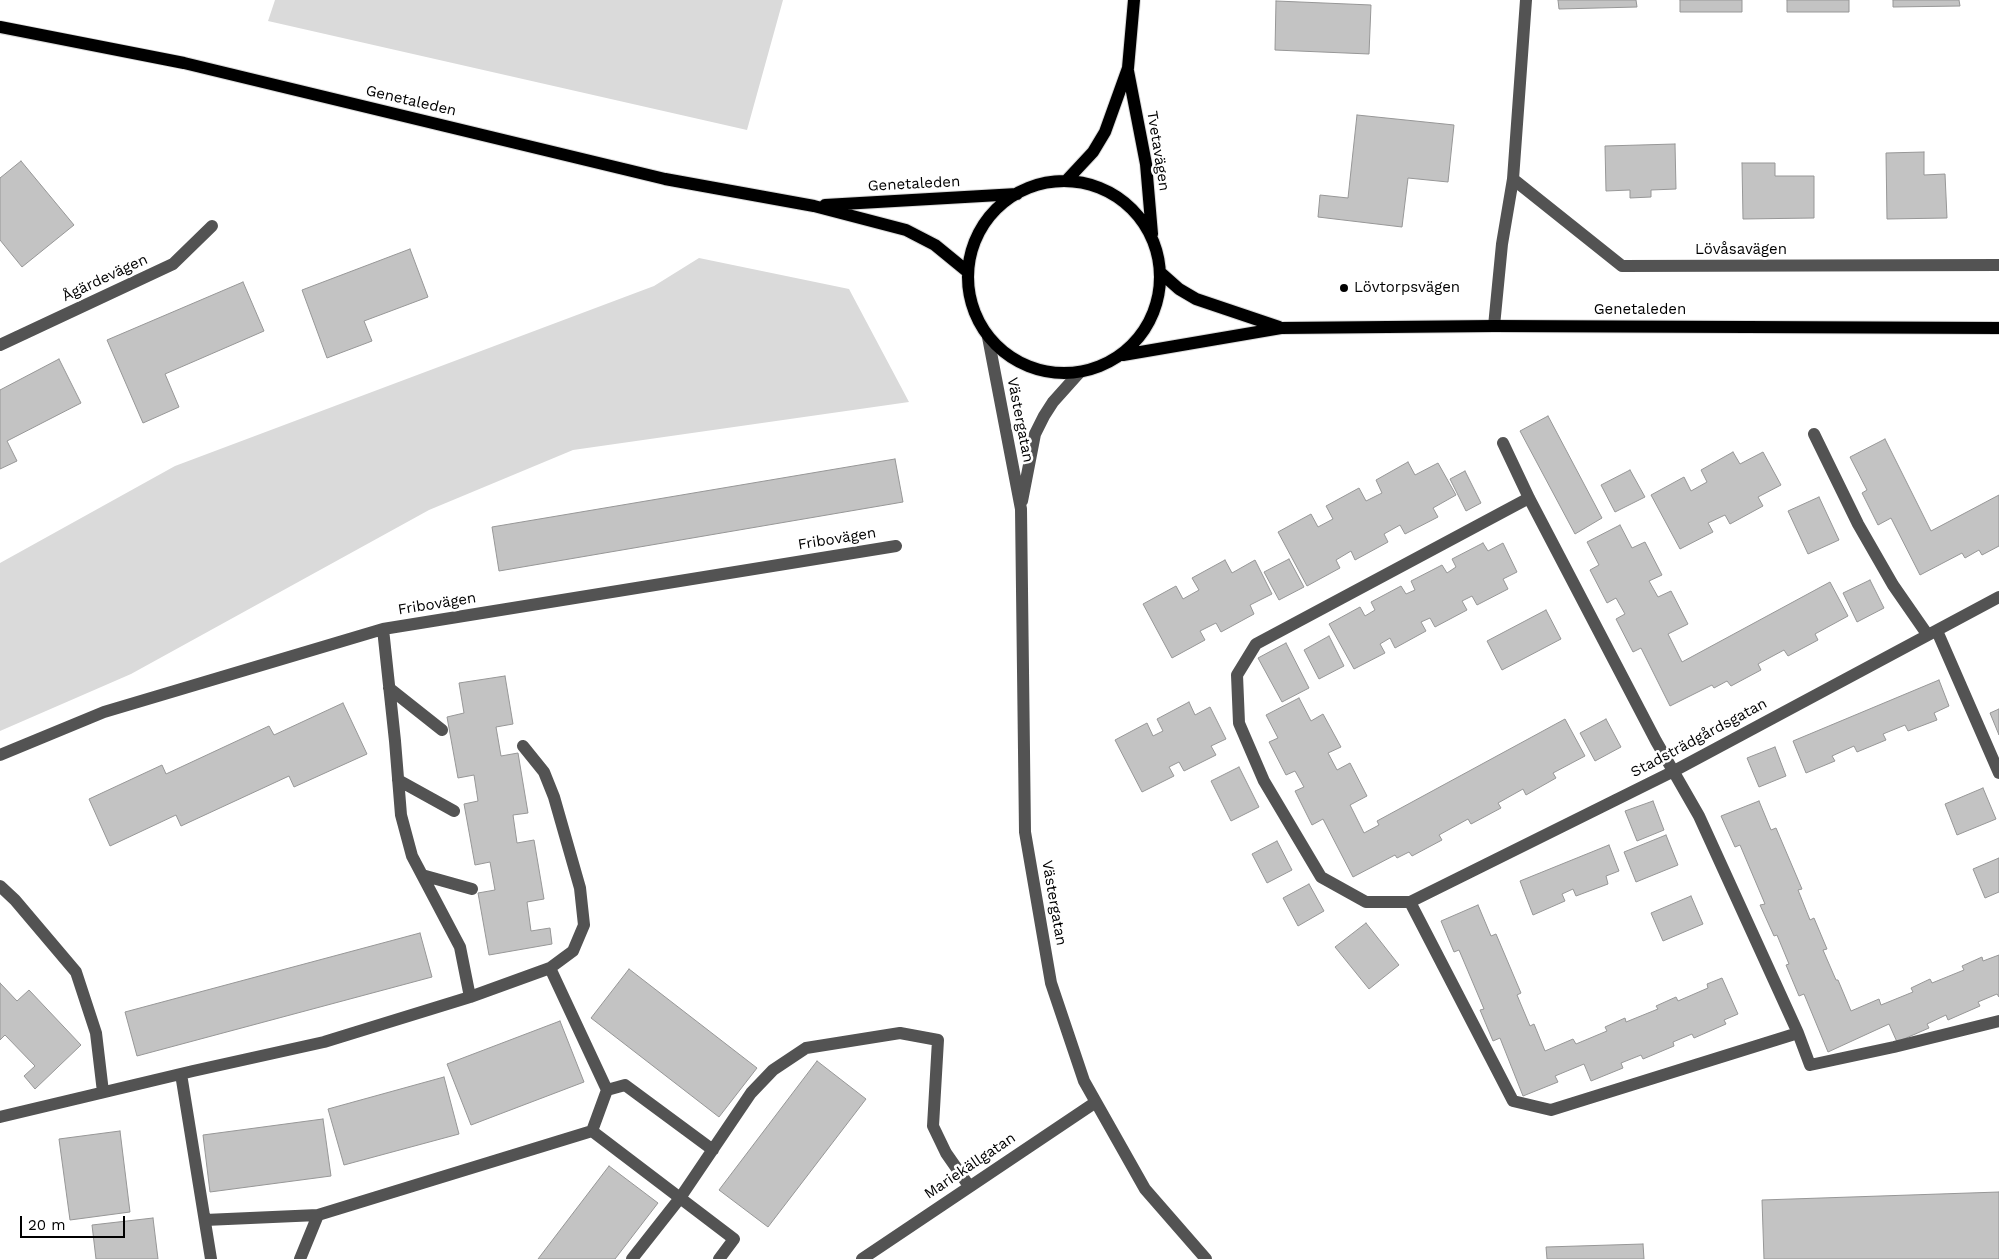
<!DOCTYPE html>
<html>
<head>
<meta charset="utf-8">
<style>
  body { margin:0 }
  #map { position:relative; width:1999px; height:1259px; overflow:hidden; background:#fff; font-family:"Work Sans",sans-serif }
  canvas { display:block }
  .scale { position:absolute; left:20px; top:1216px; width:105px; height:22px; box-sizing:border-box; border:2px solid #000; border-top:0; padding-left:6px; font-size:15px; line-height:18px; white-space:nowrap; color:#000; -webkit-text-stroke:4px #fff; paint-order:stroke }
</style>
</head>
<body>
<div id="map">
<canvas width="1999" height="1259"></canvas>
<div class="scale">20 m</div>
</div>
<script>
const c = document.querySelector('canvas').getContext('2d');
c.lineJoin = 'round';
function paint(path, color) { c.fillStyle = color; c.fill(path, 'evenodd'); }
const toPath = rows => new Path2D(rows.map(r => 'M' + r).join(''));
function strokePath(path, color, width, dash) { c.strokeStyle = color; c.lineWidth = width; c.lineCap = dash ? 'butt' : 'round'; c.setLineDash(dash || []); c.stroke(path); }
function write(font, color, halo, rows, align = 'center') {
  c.font = font + ' "Work Sans",sans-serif'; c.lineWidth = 5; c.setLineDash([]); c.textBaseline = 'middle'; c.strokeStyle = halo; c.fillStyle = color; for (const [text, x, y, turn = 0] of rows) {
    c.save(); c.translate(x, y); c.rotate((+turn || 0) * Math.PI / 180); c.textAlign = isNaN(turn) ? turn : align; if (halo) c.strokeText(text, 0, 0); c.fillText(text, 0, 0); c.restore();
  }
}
const green = toPath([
  [275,0,783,0,747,130,268,21],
  [699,258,849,289,909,402,573,450,429,510,131,674,0,731,0,563,175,466,654,286]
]);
const building = toPath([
  [1558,0,1636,0,1637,7,1559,9,1558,0],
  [1680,0,1742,0,1742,12,1680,12,1680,0],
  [1787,0,1849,0,1849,12,1787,12,1787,0],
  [1893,0,1959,0,1960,6,1893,7,1893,0],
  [1276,1,1371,5,1369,54,1275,50,1276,1],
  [1357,115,1454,125,1448,182,1408,178,1402,227,1318,217,1320,195,1348,198,1357,115],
  [1675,144,1676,189,1651,190,1651,197,1630,198,1630,190,1606,191,1605,146,1675,144],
  [1924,152,1924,175,1945,174,1947,218,1887,219,1886,153,1924,152],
  [21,161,74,225,22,267,0,240,0,178,21,161],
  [1742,163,1775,163,1775,176,1814,176,1814,218,1743,219,1742,163],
  [410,249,428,297,364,321,372,341,327,358,302,290,410,249],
  [243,282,264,331,165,374,179,407,143,423,107,340,243,282],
  [59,359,81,403,7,441,17,461,0,469,0,390,59,359],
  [1548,416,1602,518,1575,534,1520,431,1548,416],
  [1885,439,1931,531,1999,495,1999,546,1982,555,1979,550,1965,558,1962,553,1920,575,1891,518,1878,525,1862,493,1867,490,1850,457,1885,439],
  [1733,452,1740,464,1763,452,1781,485,1758,497,1763,506,1730,524,1725,515,1708,523,1713,532,1680,549,1651,495,1684,477,1691,491,1707,482,1701,470,1733,452],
  [895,459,903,502,499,571,492,527,895,459],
  [1408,462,1415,475,1438,463,1456,495,1433,508,1438,517,1405,534,1400,525,1384,534,1388,542,1355,560,1351,551,1336,560,1340,568,1307,586,1278,532,1311,514,1318,527,1333,519,1326,506,1359,488,1366,501,1382,493,1376,480,1408,462],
  [1630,470,1645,497,1615,512,1601,485,1630,470],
  [1465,471,1481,503,1466,511,1450,479,1465,471],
  [1819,497,1839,540,1808,554,1788,511,1819,497],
  [1620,525,1632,548,1645,542,1662,575,1649,581,1658,597,1671,591,1688,624,1668,634,1682,662,1830,582,1848,616,1815,634,1818,640,1788,656,1784,650,1758,664,1761,670,1731,686,1727,681,1714,688,1712,685,1670,706,1641,648,1633,652,1616,619,1625,614,1616,598,1607,603,1590,570,1599,565,1587,542,1620,525],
  [1483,543,1488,551,1503,543,1517,572,1503,579,1508,589,1477,605,1472,596,1462,601,1467,610,1435,627,1430,618,1421,622,1426,631,1395,648,1390,638,1380,644,1385,653,1354,669,1329,624,1360,607,1365,616,1375,610,1371,602,1401,586,1406,594,1415,590,1411,581,1442,565,1447,573,1456,567,1452,559,1483,543],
  [1289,559,1304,587,1279,600,1264,572,1289,559],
  [1225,560,1232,573,1255,560,1272,594,1250,605,1254,614,1221,632,1216,623,1200,631,1205,640,1172,658,1143,604,1176,586,1183,599,1199,590,1192,578,1225,560],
  [1870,580,1884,608,1857,622,1843,593,1870,580],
  [1546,610,1561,639,1502,670,1487,641,1546,610],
  [1329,636,1344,666,1319,679,1304,650,1329,636],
  [1286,643,1309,688,1282,702,1258,658,1286,643],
  [505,676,513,724,496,727,501,756,518,753,528,813,513,815,517,843,534,840,544,899,527,902,531,931,550,928,552,944,489,955,478,893,495,890,490,862,475,865,464,804,478,801,474,775,458,778,447,717,464,713,459,683,505,676],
  [1939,680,1949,706,1934,713,1937,720,1908,731,1905,725,1883,734,1886,740,1857,752,1854,746,1832,756,1835,761,1806,773,1793,741,1939,680],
  [1299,698,1311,721,1323,714,1341,747,1328,753,1337,770,1350,763,1367,796,1350,805,1364,833,1379,825,1377,821,1565,719,1585,756,1553,773,1556,778,1526,795,1523,789,1498,803,1501,808,1471,824,1468,819,1439,835,1442,840,1412,856,1409,852,1397,858,1395,855,1353,877,1323,819,1312,825,1295,791,1304,787,1295,771,1286,775,1269,742,1278,738,1266,715,1299,698],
  [1189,702,1195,715,1210,707,1226,739,1211,746,1216,755,1184,771,1179,762,1169,767,1174,776,1142,792,1115,740,1147,723,1153,736,1163,731,1157,719,1189,702],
  [343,703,367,754,294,787,289,776,181,826,176,815,110,846,89,799,162,765,166,774,269,726,274,735,343,703],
  [1999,709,1999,735,1990,713,1999,709],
  [1606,719,1621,747,1595,761,1580,733,1606,719],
  [1775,747,1786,776,1759,787,1747,758,1775,747],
  [1239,767,1259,807,1231,821,1211,781,1239,767],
  [1983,788,1996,819,1957,835,1945,804,1983,788],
  [1653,801,1664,830,1637,841,1625,811,1653,801],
  [1759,801,1771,830,1776,828,1802,889,1798,890,1810,920,1814,918,1827,949,1823,950,1836,980,1838,980,1851,1011,1879,999,1881,1005,1913,992,1911,988,1930,979,1932,983,1964,970,1962,966,1982,957,1983,961,1999,955,1999,997,1997,994,1978,1002,1980,1006,1948,1020,1946,1015,1927,1024,1929,1028,1897,1042,1889,1024,1828,1052,1804,994,1799,996,1786,965,1789,964,1777,935,1774,936,1760,905,1765,904,1740,845,1735,847,1721,816,1759,801],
  [1666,835,1678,865,1636,882,1624,852,1666,835],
  [1277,841,1292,870,1267,883,1252,854,1277,841],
  [1609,845,1619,871,1606,876,1608,884,1576,896,1573,889,1562,894,1565,901,1533,915,1520,881,1609,845],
  [1999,858,1999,892,1985,898,1973,869,1999,858],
  [1309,884,1324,911,1298,926,1283,898,1309,884],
  [1691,896,1703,924,1663,941,1651,913,1691,896],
  [1478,905,1491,936,1496,934,1521,993,1517,995,1530,1026,1534,1024,1545,1051,1573,1039,1576,1044,1607,1031,1605,1027,1625,1018,1626,1022,1658,1009,1656,1006,1676,997,1678,1001,1708,988,1707,984,1722,978,1738,1014,1724,1020,1726,1024,1694,1038,1692,1034,1673,1042,1674,1046,1643,1059,1641,1055,1621,1063,1623,1068,1591,1081,1584,1064,1555,1076,1558,1082,1523,1096,1500,1038,1493,1041,1480,1010,1484,1009,1459,950,1454,952,1441,921,1478,905],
  [1366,923,1399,965,1369,989,1335,947,1366,923],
  [420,933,432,977,137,1056,125,1012,420,933],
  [629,969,757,1068,719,1117,591,1018,629,969],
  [0,983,17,1001,29,990,81,1045,35,1089,24,1076,35,1066,5,1035,0,1040,0,983],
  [560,1021,584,1082,471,1125,447,1064,560,1021],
  [817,1061,866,1099,768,1227,719,1190,817,1061],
  [444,1077,459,1134,344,1165,328,1109,444,1077],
  [323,1119,331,1176,210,1192,203,1135,323,1119],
  [120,1131,130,1212,70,1220,59,1139,120,1131],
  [609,1166,658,1203,615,1259,538,1259,609,1166],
  [1999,1192,1999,1259,1764,1259,1762,1200,1999,1192],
  [153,1218,158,1259,96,1259,92,1225,153,1218],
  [1643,1244,1644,1259,1547,1259,1546,1247,1643,1244]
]);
const minor = toPath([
  [1513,179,1622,266,1999,265],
  [1494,326,1502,244,1513,179,1526,0],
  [988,337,1021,509,1025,832,1051,983,1084,1081,1145,1189,1206,1259],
  [0,345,173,264,212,226],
  [1814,434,1858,524,1893,585,1927,634],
  [1503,443,1529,498,1656,741,1699,816,1798,1033,1810,1065,1894,1047,1999,1021],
  [1529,498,1256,644,1237,675,1239,723,1264,781,1321,877,1366,902,1410,902,1674,771,1999,597],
  [1022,501,1035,434,1044,416,1053,402,1079,373],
  [383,629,395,741,401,815,412,856,460,947,470,997],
  [1937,631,1999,773],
  [389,688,442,730],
  [0,755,104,712,383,629,896,546],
  [398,780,454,811],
  [422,875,472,889],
  [0,886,15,900,76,972,96,1033,103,1092],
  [1410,902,1513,1101,1551,1110,1798,1033],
  [550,968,607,1090],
  [181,1074,211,1259],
  [0,1117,193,1071,324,1042,470,997,550,968,573,951,584,925,580,888,554,797,544,772,523,746],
  [592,1131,607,1090,625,1085,713,1150],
  [318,1215,592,1131,734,1239,719,1259],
  [205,1220,318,1215,300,1259],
  [632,1259,680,1198,751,1093,773,1070,806,1048,900,1033,938,1040,933,1126,946,1153,969,1186],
  [862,1259,1096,1102]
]);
const major = toPath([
  [0,27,184,63,665,179,814,206,906,230,935,245,968,272],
  [1128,71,1146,164,1152,234],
  '968 277a96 96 0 1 1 192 0a96 96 0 1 1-192 0Z',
  [1066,181,1093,152,1105,132,1128,68,1134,0],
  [825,205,1017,194],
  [1161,273,1179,289,1196,299,1279,327],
  [1123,355,1281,328,1494,326,1999,328]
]);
const markers = [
  [1344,288,5,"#000"]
];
const streetNames = [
  ["Genetaleden",411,101,13],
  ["Tvetavägen",1158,151,81],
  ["Genetaleden",914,184,-3],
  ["Lövåsavägen",1741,250],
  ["Ågärdevägen",105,278,-25],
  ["Genetaleden",1640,310],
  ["Västergatan",1020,420,79],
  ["Fribovägen",837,539,-9],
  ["Fribovägen",437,604,-9],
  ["Stadsträdgårdsgatan",1699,738,-28],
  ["Västergatan",1054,903,80],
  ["Mariekällgatan",970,1166,-34]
];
const poiNames = [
  ["Lövtorpsvägen",1354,288]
];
paint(green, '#dadada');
paint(building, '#c3c3c3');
strokePath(building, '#979797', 1);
strokePath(major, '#dbdbdb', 14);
strokePath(minor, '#535353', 12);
strokePath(major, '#000', 12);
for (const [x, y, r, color] of markers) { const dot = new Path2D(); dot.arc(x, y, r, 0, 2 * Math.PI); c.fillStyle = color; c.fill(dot); strokePath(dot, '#fff', 2); }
write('15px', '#000', '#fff', streetNames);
write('15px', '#000', '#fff', poiNames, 'left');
</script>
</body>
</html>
